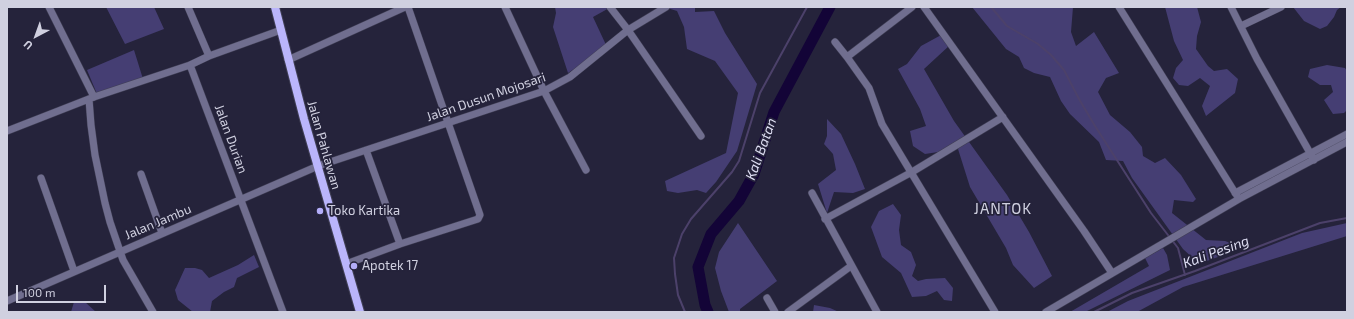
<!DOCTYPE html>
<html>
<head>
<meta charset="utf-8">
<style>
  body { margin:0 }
  #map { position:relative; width:1354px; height:319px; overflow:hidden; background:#25233b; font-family:"Exo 2",sans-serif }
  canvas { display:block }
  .frame { position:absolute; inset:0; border:8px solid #d0d0e0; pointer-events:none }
  .north { position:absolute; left:16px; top:16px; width:40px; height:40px; -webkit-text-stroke:3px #25233b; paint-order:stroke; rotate:221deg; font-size:11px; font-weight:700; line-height:16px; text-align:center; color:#d0d0e0 }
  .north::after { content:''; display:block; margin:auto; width:14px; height:18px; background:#d0d0e0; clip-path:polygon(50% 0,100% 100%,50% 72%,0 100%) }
  .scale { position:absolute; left:16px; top:285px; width:90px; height:18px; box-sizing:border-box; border:2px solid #d0d0e0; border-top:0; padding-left:5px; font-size:12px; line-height:14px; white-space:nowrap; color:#d0d0e0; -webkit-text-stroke:3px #25233b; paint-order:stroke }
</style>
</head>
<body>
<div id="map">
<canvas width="1354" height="319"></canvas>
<div class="frame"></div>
<div class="north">U</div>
<div class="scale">100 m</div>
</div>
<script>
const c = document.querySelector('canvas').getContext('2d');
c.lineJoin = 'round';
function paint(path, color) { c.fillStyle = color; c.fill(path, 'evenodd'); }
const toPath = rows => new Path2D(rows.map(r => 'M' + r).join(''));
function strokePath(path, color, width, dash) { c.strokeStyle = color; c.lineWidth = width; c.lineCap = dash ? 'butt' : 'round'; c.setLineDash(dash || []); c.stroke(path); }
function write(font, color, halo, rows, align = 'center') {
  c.font = font + ' "Exo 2",sans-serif'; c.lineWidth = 3.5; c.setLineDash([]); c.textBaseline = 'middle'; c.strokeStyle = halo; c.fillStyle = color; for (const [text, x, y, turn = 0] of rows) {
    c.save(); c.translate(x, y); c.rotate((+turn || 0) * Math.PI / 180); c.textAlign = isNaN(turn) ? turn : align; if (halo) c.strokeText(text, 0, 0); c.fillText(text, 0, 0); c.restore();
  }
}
const green = toPath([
  [106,7,154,7,164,29,125,44],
  [555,7,611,7,593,17,607,47,568,73,553,27,556,13],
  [664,7,695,7,695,12,714,11,725,33,757,84,737,151,716,182,706,193,697,190,678,193,667,191,665,181,726,153,738,93,715,61,687,49,684,27,677,11],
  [972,7,1073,7,1071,32,1076,46,1094,32,1119,73,1106,78,1098,92,1110,115,1130,132,1142,147,1143,156,1155,163,1165,158,1181,175,1196,199,1193,202,1174,200,1172,213,1206,240,1225,241,1239,246,1226,254,1207,261,1195,260,1183,249,1132,178,1123,161,1106,160,1099,142,1070,114,1061,101,1050,77,1034,73,1024,68,1019,57,1006,49],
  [1165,7,1197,7,1201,22,1197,36,1196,49,1208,66,1214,71,1227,69,1238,79,1235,93,1206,116,1202,106,1210,86,1200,78,1188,86,1179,85,1173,78,1176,68,1183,60,1174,41],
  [1293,7,1341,7,1337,10,1334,17,1327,26,1320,29,1304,21],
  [943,34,950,45,924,69,954,121,1007,195,1029,232,1052,276,1034,288,1013,265,1006,248,970,187,958,149,925,154,913,146,910,131,926,126,920,109,898,69,907,64,921,46],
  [134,50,143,79,97,94,87,70],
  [1327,65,1345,68,1347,71,1347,110,1344,113,1333,114,1324,100,1333,92,1331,85,1320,85,1308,77,1310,69],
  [827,119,841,134,855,164,865,189,853,193,834,192,827,213,818,184,836,170,833,154,824,144,827,136],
  [893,204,901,215,899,230,901,245,911,252,916,265,912,276,918,281,926,279,945,278,953,288,952,301,944,300,937,291,926,296,912,297,901,273,882,257,871,227,879,211],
  [738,223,777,281,740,309,740,312,729,312,721,291,715,268,719,252],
  [1347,223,1347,236,1183,287,1137,312,1107,312,1128,301,1302,233],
  [1163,248,1167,255,1170,270,1085,312,1070,312,1149,266,1145,258],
  [254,255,259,267,237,278,234,287,224,292,212,301,210,312,193,312,178,300,175,290,185,268,195,268,202,270,209,278,238,265],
  [74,302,85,302,96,312,71,312],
  [814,305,830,308,839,312,813,312]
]);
const stream = toPath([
  [991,7,1007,26,1038,44,1051,55,1064,70,1079,99,1095,126,1151,213,1178,248,1185,275],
  [685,312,678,295,675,274,674,258,682,234,691,219,732,172,739,161,760,93,807,7],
  [1094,312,1132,293,1195,271,1320,223,1347,218]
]);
const river = toPath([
  [708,312,705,305,698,267,711,234,739,201,754,174,774,112,830,7]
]);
const minor = toPath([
  [49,7,94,97],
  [188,7,209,56],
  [505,7,544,91,586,170],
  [610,7,628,30,701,136],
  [924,7,1084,231,1112,273],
  [1119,7,1239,199],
  [1231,7,1257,59,1314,160],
  [1241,26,1281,7],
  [281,30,209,56,190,65,283,312],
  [835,42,847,57,869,88,882,124,995,312],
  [847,57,912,7],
  [288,60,405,7],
  [89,99,91,125,95,155,105,203,110,222,123,260,153,312],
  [7,131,94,97,190,65],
  [366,150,400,244],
  [141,174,162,233],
  [41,178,74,271],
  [812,193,877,312],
  [1235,193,1347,134],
  [825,219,912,172,1003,117],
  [346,264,400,244,478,219,480,215,408,7],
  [767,298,775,312],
  [7,301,318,166,544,91,570,77,628,30,666,7],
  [788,312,851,266],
  [1046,312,1239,199,1347,142]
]);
const major = toPath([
  [275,7,304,119,360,312]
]);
const markers = [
  [320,211,4,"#b3adf9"],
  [354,266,4,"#b3adf9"]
];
const streetNames = [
  ["Jalan Dusun Mojosari",486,97,-19],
  ["Jalan Durian",231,139,70],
  ["Jalan Pahlawan",324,145,74],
  ["Jalan Jambu",158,222,-23]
];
const poiNames = [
  ["Toko Kartika",328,211],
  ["Apotek 17",362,266]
];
const waterNames = [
  ["Kali Batan",761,149,-70],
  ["Kali Pesing",1216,252,-20]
];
const quarterNames = [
  ["JANTOK",1003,209]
];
paint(green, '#453e73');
strokePath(stream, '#4c416a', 2);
strokePath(river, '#130437', 11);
strokePath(minor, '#403f55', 8);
strokePath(major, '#403f55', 10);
strokePath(minor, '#706e8f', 7);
strokePath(major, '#bab5fb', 8);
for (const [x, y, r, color] of markers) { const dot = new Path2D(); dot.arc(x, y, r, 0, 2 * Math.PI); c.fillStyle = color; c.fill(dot); strokePath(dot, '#25233b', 1.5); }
write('13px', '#d0d0e0', '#25233b', streetNames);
write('13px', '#d0d0e0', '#25233b', poiNames, 'left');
write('italic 14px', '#dedef3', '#25233b', waterNames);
c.letterSpacing = '1px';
write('15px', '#d0d0e0', '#25233b', quarterNames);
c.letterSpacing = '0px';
</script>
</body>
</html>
